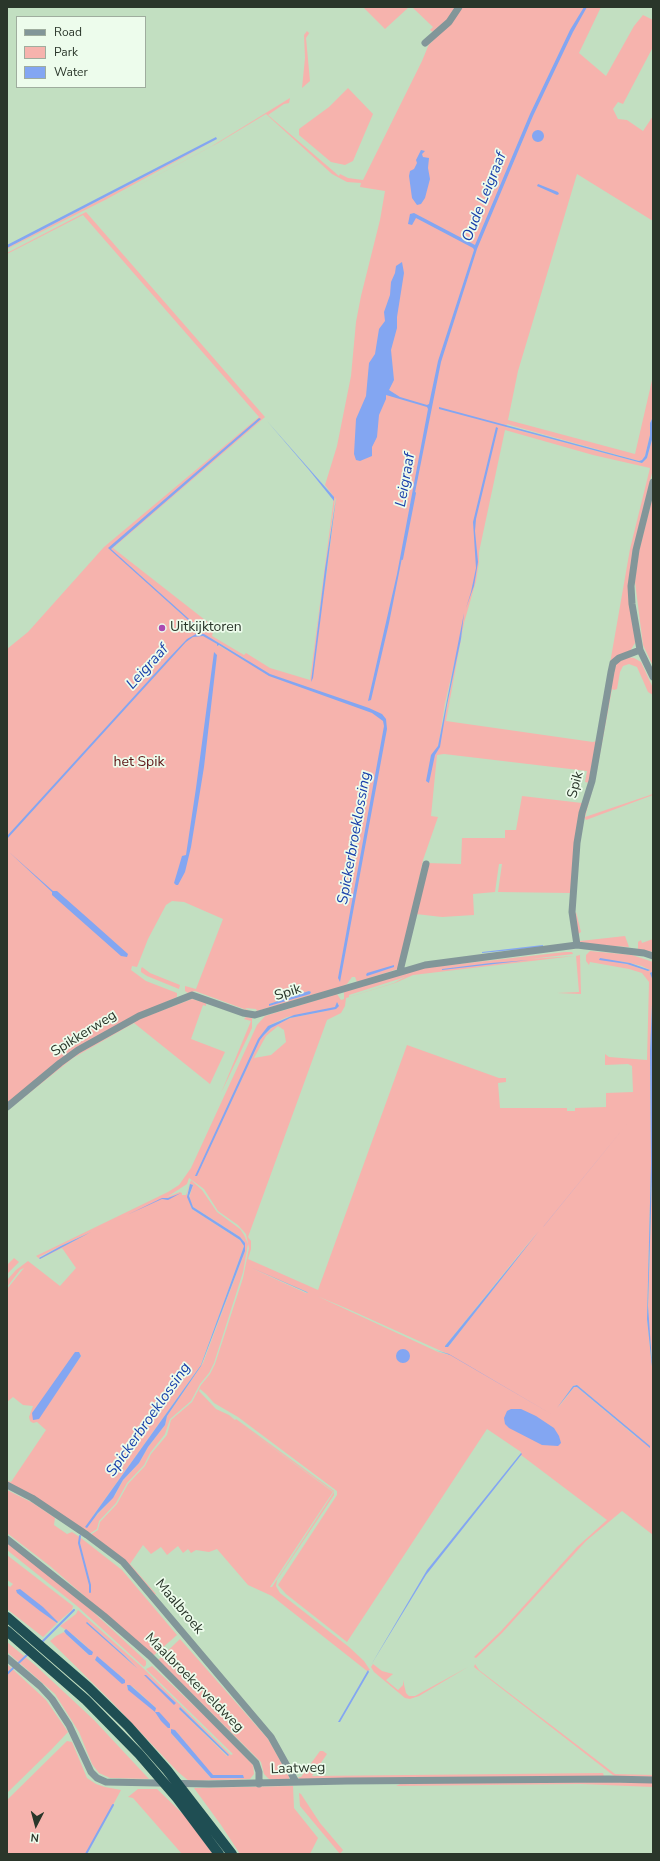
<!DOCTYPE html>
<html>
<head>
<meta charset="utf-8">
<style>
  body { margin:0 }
  #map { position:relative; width:660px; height:1861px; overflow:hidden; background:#c2dfc1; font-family:"Nunito Sans",sans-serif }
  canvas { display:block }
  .frame { position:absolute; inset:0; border:8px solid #2a362a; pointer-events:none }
  .legend { position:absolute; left:16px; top:16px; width:130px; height:72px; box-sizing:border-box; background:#edfcec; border:1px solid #9fad9e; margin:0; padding:5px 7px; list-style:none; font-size:12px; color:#2a362a }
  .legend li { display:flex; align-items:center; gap:8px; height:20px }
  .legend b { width:20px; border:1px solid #9fad9e }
  .north { position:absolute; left:16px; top:1805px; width:40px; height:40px; -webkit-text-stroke:3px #edfcec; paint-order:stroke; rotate:186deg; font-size:11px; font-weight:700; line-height:16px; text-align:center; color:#2a362a }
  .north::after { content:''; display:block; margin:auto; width:14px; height:18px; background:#2a362a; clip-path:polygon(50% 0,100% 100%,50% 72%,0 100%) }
</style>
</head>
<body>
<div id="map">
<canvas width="660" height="1861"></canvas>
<div class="frame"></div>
<ul class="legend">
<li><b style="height:5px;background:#829699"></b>Road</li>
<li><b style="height:11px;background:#f6b3ad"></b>Park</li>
<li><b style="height:11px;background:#83a6f2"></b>Water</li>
</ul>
<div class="north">N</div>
</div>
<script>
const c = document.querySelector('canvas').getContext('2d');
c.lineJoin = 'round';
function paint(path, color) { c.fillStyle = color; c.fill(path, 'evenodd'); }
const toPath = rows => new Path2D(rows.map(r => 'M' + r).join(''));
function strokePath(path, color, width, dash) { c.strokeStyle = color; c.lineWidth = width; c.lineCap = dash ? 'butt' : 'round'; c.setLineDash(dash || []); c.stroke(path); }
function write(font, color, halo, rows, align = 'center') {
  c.font = font + ' "Nunito Sans",sans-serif'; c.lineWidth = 3.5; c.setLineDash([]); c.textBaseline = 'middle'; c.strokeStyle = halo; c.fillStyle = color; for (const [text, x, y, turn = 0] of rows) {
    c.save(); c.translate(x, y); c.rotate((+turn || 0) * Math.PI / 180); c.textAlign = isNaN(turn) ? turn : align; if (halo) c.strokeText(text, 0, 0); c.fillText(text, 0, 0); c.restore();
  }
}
const green = toPath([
  [363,7,409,7,385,29],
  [412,7,601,7,579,53,606,76,634,26,643,15,653,20,653,47,623,104,618,102,613,109,618,119,627,120,643,131,653,116,653,221,577,174,518,371,508,420,635,454,653,376,653,417,650,423,650,435,645,456,642,460,639,461,510,425,507,424,506,427,642,463,647,458,653,436,653,469,632,554,635,643,630,651,618,657,605,692,630,549,650,468,593,455,505,430,479,552,479,562,476,581,464,623,446,721,593,742,596,741,590,783,585,782,587,771,444,754,437,755,431,816,438,817,423,860,401,965,398,969,357,982,355,977,352,977,347,984,343,986,257,1011,256,1009,245,1008,250,1011,244,1009,195,991,188,993,185,991,185,986,196,989,223,919,184,902,172,901,166,905,148,939,137,967,132,966,131,970,146,981,177,993,177,997,129,1018,7,1103,7,649,28,632,104,547,259,417,83,215,7,254,7,253,86,212,265,417,113,548,214,627,212,636,244,655,246,653,270,668,310,680,334,497,325,485,337,446,351,376,356,322,361,296,380,220,385,191,360,187,361,183,347,182,332,174,266,114,218,143,111,200,212,146,290,98,289,103,284,104,268,115,339,176,340,174,348,178,363,180,422,61,429,44,432,42,437,31,434,33,430,30,433,27],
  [260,419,114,545,111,547,113,545],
  [336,498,327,570,317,632,335,499],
  [463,627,439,746,438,749,445,703],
  [212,639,247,660,247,661,218,645,217,646,217,644],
  [309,991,310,992,310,994,269,1005,269,1004],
  [307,31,309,33,310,32,306,38,310,81,302,88,305,58,304,35],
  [348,88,373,114,353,161,345,165,331,162,299,135,299,129,329,107],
  [217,139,105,200,7,249,7,248],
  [653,495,653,666,643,645,635,582,638,555],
  [627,657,634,658,641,662,653,688,653,695,648,692,637,667,629,664,623,666,620,672,617,689,614,690,612,689,596,775,585,817,653,794,653,795,586,820,584,816,616,664],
  [522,796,582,803,571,911,570,893,498,892,502,864,499,864,495,892,473,894,474,915,442,917,416,914,426,863,461,864,462,838,505,838,505,830,516,830],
  [576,912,581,932,578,934,580,941,625,936,629,947,580,944,576,928,575,914],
  [653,939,653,952,638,949,638,942,641,940,642,943],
  [590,951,632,955,653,962,653,974,652,972,650,973,653,981,650,1051,651,1164,647,1319,653,1376,653,1535,622,1511,586,1541,502,1633,476,1658,474,1657,501,1631,577,1547,607,1520,521,1455,521,1452,487,1429,347,1642,286,1594,278,1585,337,1495,337,1491,238,1417,214,1403,206,1394,200,1389,199,1391,216,1409,229,1415,235,1420,236,1419,334,1491,334,1495,277,1580,276,1586,280,1593,349,1647,364,1661,370,1670,367,1671,272,1596,248,1585,217,1549,209,1552,196,1550,191,1553,188,1549,183,1553,178,1546,167,1555,161,1547,151,1554,143,1545,130,1564,156,1594,154,1595,90,1535,98,1530,100,1522,117,1504,128,1484,145,1466,151,1454,167,1435,171,1420,192,1402,201,1385,210,1374,215,1364,243,1278,249,1248,246,1234,238,1225,218,1211,204,1189,189,1178,187,1184,167,1197,180,1192,182,1193,182,1195,186,1195,191,1180,202,1190,217,1212,240,1229,244,1235,248,1244,243,1272,214,1363,209,1373,200,1384,191,1401,170,1419,165,1434,150,1453,144,1465,127,1483,116,1503,99,1521,97,1529,89,1534,7,1484,7,1481,11,1482,46,1430,37,1422,33,1423,30,1421,29,1417,33,1406,23,1405,13,1397,7,1402,7,1289,24,1268,20,1270,7,1287,7,1280,16,1270,28,1261,60,1286,76,1268,62,1248,40,1259,36,1256,168,1192,179,1185,191,1168,257,1025,265,1016,337,994,341,1000,344,999,344,992,424,968,565,952,572,952,573,954,530,959,574,956,413,975,395,983,346,998,345,1006,341,1013,327,1020,248,1237,251,1241,251,1249,248,1259,318,1290,407,1045,499,1078,506,1078,506,1082,498,1083,500,1108,567,1108,567,1111,575,1111,575,1108,606,1107,606,1093,633,1092,632,1066,628,1064,605,1065,605,1054,609,1057,647,1060,649,982,642,973,629,969,590,962,589,965,586,961,586,955],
  [599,959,625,962,642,966,650,970,648,971,627,964],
  [405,977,394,983,349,997,349,995],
  [337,1003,339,1005,330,1010,290,1018,274,1026,264,1035,260,1040,197,1176,263,1033,270,1025,287,1017,333,1008,336,1006],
  [278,1026,284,1030,286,1042,271,1055,254,1058,266,1036],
  [190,1184,193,1185,189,1198,193,1207,240,1237,245,1243,245,1251,203,1363,167,1416,165,1425,148,1447,139,1463,123,1480,115,1495,95,1517,93,1516,201,1365,242,1252,244,1246,240,1240,192,1209,187,1194],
  [538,1231,448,1347,445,1347,445,1346],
  [91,1232,40,1258,39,1257,61,1246],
  [251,1268,307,1292,308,1293,306,1293],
  [317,1296,348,1309,450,1355,438,1352],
  [79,1352,81,1356,40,1416],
  [577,1385,637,1437,650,1446,635,1436,577,1387,574,1387,558,1408,573,1386],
  [235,1420,334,1492,272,1587,270,1587,333,1492],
  [580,955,581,994,557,993,579,992,576,956],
  [142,967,150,973,180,985,179,989,147,976,141,972,141,969],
  [192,999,206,1003,206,1006,203,1005,191,1039,225,1052,210,1084,134,1023,73,1058,7,1111,74,1055,134,1021],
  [653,1012,653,1365,649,1331,648,1306,653,1146],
  [246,1017,252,1018,252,1028,221,1093,251,1021,244,1019],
  [14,1258,19,1262,7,1274,7,1265],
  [7,1490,33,1503,55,1518,54,1525,67,1534,72,1532,81,1538,122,1570,177,1635,153,1656,50,1566,7,1533],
  [7,1541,91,1610,146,1661,146,1665,144,1667,77,1606,7,1550],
  [7,1555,73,1606,72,1610,58,1622,25,1593,17,1593,57,1623,43,1637,7,1609,7,1585,10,1587,13,1584,7,1580],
  [78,1610,143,1668,231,1755,233,1754,146,1669,152,1666,209,1720,253,1765,254,1774,250,1779,189,1781,178,1772,111,1701,50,1641,56,1636,64,1632,89,1655,92,1655,89,1649,77,1638,60,1626,76,1614],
  [87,1622,125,1656,138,1669,87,1623],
  [99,1658,125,1680,125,1683,114,1676,95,1660],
  [127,1685,133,1687,156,1708,155,1711,127,1688],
  [180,1707,229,1755,227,1756,179,1709],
  [175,1730,211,1774,214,1776,210,1777,195,1760,171,1733],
  [180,1639,268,1739,289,1776,289,1779,269,1779,264,1774,261,1762,158,1660],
  [7,1642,35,1665,94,1720,149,1779,110,1778,99,1773,92,1764,79,1732,55,1694,7,1652],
  [7,1664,46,1700,68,1732,51,1750,7,1793],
  [373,1664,382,1671,393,1674,386,1680,398,1690,403,1685,403,1680,406,1693,409,1696,415,1696,468,1667,419,1696,410,1699,405,1698,374,1672,371,1667],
  [475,1664,479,1670,615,1774,653,1775,653,1777,614,1776,474,1667],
  [67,1741,72,1742,87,1778,96,1784,105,1787,121,1790,87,1854,7,1854,7,1800],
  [320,1751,323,1751,327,1754,312,1776,603,1773,604,1776,300,1779,298,1777,301,1777],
  [605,1782,653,1783,653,1787,581,1784,396,1786,402,1783],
  [293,1786,294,1808,318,1838,310,1854,240,1854,221,1825,194,1788],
  [138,1789,157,1789,185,1816,213,1854,182,1854,133,1798,128,1797],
  [299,1793,301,1794,320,1823,343,1850,340,1854,300,1806]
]);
const water = toPath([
  [584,7,587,7,573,32,533,116,477,249,441,362,389,623,371,700,368,701,397,574,428,409,427,407,386,395,386,399,379,415,377,437,372,447,372,456,360,461,356,460,354,454,356,419,366,396,369,363,375,354,379,329,385,321,384,312,390,295,391,282,395,273,396,266,402,262,404,273,397,317,397,328,391,350,394,380,389,390,400,397,427,405,429,404,438,361,474,250,473,248,416,218,412,225,408,224,410,214,414,213,475,245,530,114,570,30],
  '532 136a6 6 0 1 1 12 0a6 6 0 1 1-12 0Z',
  [216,137,217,139,7,248,7,245],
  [421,150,425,151,422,154,423,157,429,158,428,168,430,179,425,198,421,204,417,205,412,198,409,176,410,171,414,169,417,163,416,160],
  [538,184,558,192,559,194,557,195,537,186],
  [439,407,639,461,642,460,645,456,650,435,650,423,653,417,653,436,647,458,642,463,439,409],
  [259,418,261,419,111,549,198,627,197,628,108,548],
  [267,421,334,497,334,501,309,470],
  [496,427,498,428,476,519,475,531,478,562,474,586,466,608,471,592,476,568,473,522],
  [336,498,313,678,311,682,325,569],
  [464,613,461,639,447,705,440,747,435,755,429,783,426,781,431,755,438,746],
  [196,634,204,634,270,674,369,708,382,714,386,719,387,729,340,982,338,978,384,726,383,721,372,713,269,676,219,645,217,646,217,644,203,636,193,637,186,642,7,839,7,836,168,659,187,639],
  [214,652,217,655,204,767,191,847,185,872,178,885,176,885,174,883,182,856,186,855,196,788],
  [9,852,53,891,57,891,91,921,128,954,127,957,121,956,52,895,52,892],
  [543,945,543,947,482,953,482,952],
  [600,958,630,963,650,970,648,971,627,964,599,960],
  [529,960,442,970,442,969,491,963],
  [394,965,394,967,367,976,366,975,367,973],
  [652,972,653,974,653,1146,648,1306,653,1376,647,1319,651,1164,650,1051,653,981,650,973],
  [309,991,311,992,310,994,269,1006,269,1004],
  [337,1002,339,1006,336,1009,290,1018,271,1028,264,1035,260,1040,197,1176,195,1176,258,1039,268,1026,294,1015,335,1007],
  [631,1119,544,1226,543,1227],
  [190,1184,193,1185,189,1196,193,1207,240,1237,245,1243,245,1251,201,1366,167,1416,165,1425,148,1447,139,1463,123,1480,113,1498,98,1513,87,1528,85,1527,93,1516,201,1365,242,1252,244,1246,240,1240,192,1209,187,1197],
  [181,1193,168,1200,162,1199,127,1215,162,1198,168,1198],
  [539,1231,448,1347,445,1347,445,1346],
  [91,1232,40,1259,39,1258,61,1246],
  [250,1267,307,1292,308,1293],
  [317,1296,435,1350,449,1354,553,1415,450,1355,435,1350],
  '396 1356a7 7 0 1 1 14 0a7 7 0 1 1-14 0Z',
  [75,1352,79,1352,81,1356,39,1419,33,1420,32,1413],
  [577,1385,650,1446,650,1448,577,1387,574,1387,557,1408,573,1386],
  [511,1409,521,1409,536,1416,554,1428,559,1436,561,1443,558,1446,542,1445,509,1428,505,1424,504,1418,507,1411],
  [521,1453,522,1454,426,1575,371,1665,427,1570],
  [20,1589,43,1607,58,1622,57,1623,40,1611,17,1593,16,1590],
  [87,1622,125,1656,138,1669,86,1623],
  [66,1629,89,1649,93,1652,92,1655,89,1655,66,1634,64,1631],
  [97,1656,125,1680,125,1683,122,1684,95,1660],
  [368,1670,369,1672,340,1722,338,1722],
  [144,1675,146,1675,176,1703,174,1705],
  [127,1685,130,1685,156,1708,155,1712,128,1690],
  [180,1707,229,1755,228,1756,179,1709],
  [155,1712,159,1712,161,1714,170,1724,170,1728,168,1728,161,1721],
  [171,1729,175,1730,213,1775,243,1775,244,1778,211,1778,171,1733]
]);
const stream = toPath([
  [402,559,415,493],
  [80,1536,79,1543,90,1585,90,1592],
  [42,1642,74,1610],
  [7,1674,28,1654],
  [86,1854,113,1805]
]);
const minor = toPath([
  [425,43,449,22,459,7],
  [653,482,636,550,631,586,632,604,640,650,653,677],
  [577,945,572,912,577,843,582,813,592,781,611,672,613,663,619,658,640,650],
  [400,971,426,864],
  [7,1107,60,1063,78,1050,139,1016,192,995,243,1013,255,1015,425,965,577,945,644,953,653,956],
  [7,1485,32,1498,87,1535,123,1562,271,1737,296,1782],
  [7,1539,104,1616,150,1656,256,1763,259,1772,259,1784],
  [7,1658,40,1686,52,1699,69,1725,91,1772,97,1778,106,1782,209,1784,347,1781,609,1779,653,1780]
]);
const highway = toPath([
  [7,1617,88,1687,128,1726,167,1770,232,1854],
  [7,1631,86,1700,139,1754,177,1798,219,1854]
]);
const markers = [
  [162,628,4,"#ab4ab2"]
];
const poiNames = [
  ["Uitkijktoren",170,628]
];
const parkNames = [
  ["het Spik",139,763]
];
const streetNames = [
  ["Spik",576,785,-75],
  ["Spik",288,993,-17],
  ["Spikkerweg",84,1034,-32],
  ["Maalbroek",179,1607,50],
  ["Maalbroekerveldweg",194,1683,45],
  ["Laatweg",298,1769,-2]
];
const waterNames = [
  ["Oude Leigraaf",485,197,-68],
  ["Leigraaf",406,480,-80],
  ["Leigraaf",148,667,-48],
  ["Spickerbroeklossing",355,838,-80],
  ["Spickerbroeklossing",149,1420,-55]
];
paint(green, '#f6b3ad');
paint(water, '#83a6f2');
strokePath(stream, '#83a6f2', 2);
strokePath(minor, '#829699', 7);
strokePath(highway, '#1f4e53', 10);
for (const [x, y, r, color] of markers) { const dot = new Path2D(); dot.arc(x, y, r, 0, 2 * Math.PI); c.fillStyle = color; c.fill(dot); strokePath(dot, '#edfcec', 1.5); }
write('14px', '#2a362a', '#edfcec', poiNames, 'left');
write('14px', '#5c1314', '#edfcec', parkNames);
write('14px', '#2a362a', '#edfcec', streetNames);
write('italic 15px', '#193faa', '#edfcec', waterNames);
</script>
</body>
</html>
